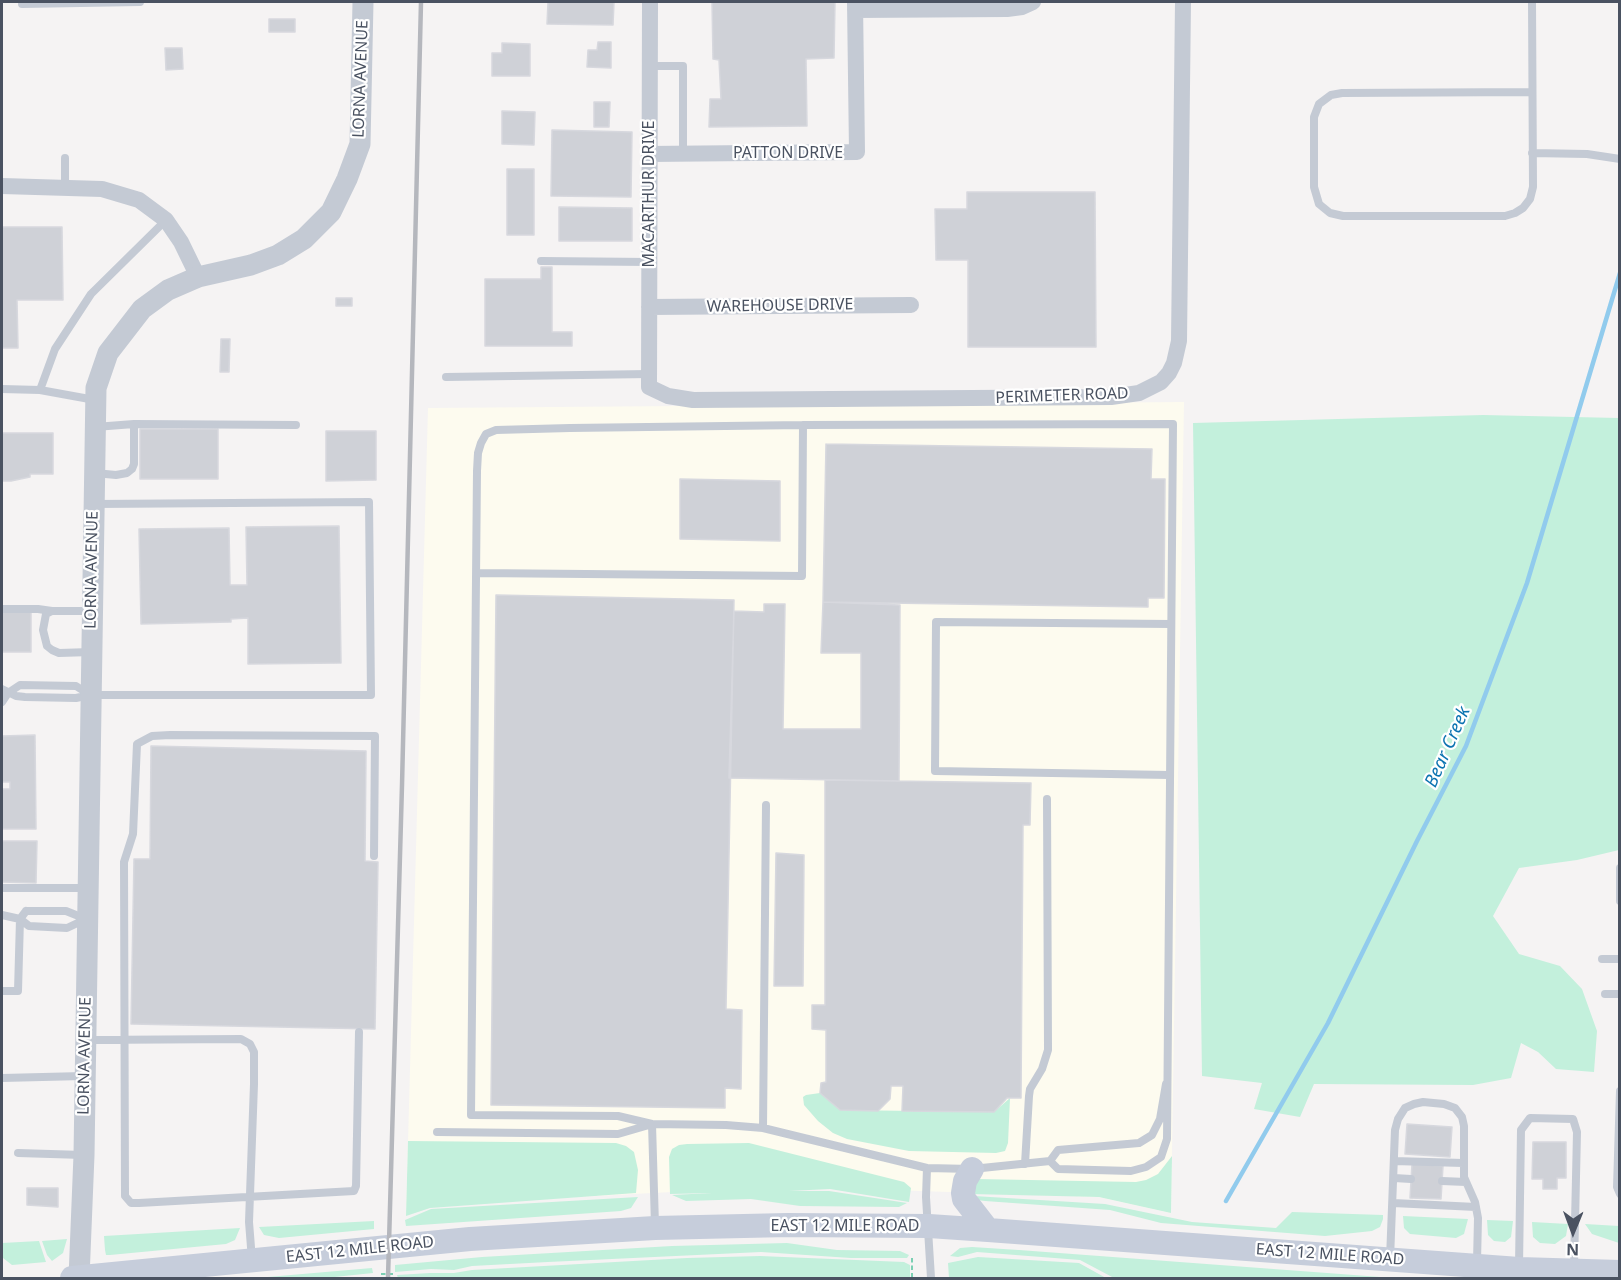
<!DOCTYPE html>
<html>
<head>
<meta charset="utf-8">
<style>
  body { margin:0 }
  #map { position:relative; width:1621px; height:1280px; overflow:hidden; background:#f5f3f3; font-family:"Noto Sans",sans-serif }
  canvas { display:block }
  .frame { position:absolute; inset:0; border:3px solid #4a5261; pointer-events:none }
  .north { position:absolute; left:1543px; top:1202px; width:60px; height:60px; -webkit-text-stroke:4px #fff; paint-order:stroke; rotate:181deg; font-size:16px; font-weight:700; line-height:24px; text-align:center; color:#4a5261 }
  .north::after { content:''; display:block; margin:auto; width:21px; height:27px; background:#4a5261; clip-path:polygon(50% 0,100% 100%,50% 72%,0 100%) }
</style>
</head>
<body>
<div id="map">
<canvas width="1621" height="1280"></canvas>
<div class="frame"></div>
<div class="north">N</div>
</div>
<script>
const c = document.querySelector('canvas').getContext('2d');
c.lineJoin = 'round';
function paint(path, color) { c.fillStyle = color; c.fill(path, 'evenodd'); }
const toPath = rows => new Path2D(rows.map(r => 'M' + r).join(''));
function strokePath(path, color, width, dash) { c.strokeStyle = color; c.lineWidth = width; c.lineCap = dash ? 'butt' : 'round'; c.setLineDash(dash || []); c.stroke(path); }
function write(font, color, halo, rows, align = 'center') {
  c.font = font + ' "Noto Sans",sans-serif'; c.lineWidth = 4.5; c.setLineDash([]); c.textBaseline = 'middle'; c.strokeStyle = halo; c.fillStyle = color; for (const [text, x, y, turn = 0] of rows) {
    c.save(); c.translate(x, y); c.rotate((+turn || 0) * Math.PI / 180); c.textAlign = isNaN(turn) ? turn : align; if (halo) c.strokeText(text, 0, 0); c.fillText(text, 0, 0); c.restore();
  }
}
const commercial = toPath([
  [1184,402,1171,1213,1099,1197,829,1188,748,1188,481,1202,430,1206,406,1216,428,408]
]);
const green = toPath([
  [1483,415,1619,418,1619,850,1577,860,1519,868,1493,916,1519,954,1560,966,1582,989,1597,1031,1594,1072,1556,1069,1538,1052,1521,1043,1511,1078,1473,1085,1314,1084,1300,1117,1254,1109,1262,1083,1202,1076,1193,423],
  [820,1093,840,1110,994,1112,1010,1098,1008,1143,1005,1151,996,1153,909,1151,847,1139,833,1133,818,1121,804,1105,803,1097,806,1095],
  [408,1141,616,1143,626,1146,634,1152,638,1170,636,1193,430,1208,406,1216],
  [749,1143,904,1182,911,1188,909,1202,830,1189,789,1191,829,1191,907,1203,899,1207,800,1206,751,1199,686,1201,672,1195,712,1193,670,1194,669,1157,672,1149,679,1145,687,1144],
  [1172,1156,1171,1213,1099,1197,970,1194,976,1179,1136,1182,1146,1180,1158,1174],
  [974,1196,1105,1204,1192,1222,1276,1228,1292,1212,1383,1215,1383,1219,1380,1227,1372,1231,1325,1236,1161,1223,1110,1210,985,1201,977,1200],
  [638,1197,631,1208,621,1211,406,1226,405,1220,431,1209],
  [1403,1216,1468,1219,1464,1234,1456,1238,1410,1234,1404,1228],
  [1487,1220,1513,1221,1511,1237,1505,1242,1494,1241,1488,1235],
  [374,1221,374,1229,279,1238,264,1235,259,1227],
  [1532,1222,1568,1224,1566,1236,1555,1244,1540,1243,1533,1237],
  [1585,1224,1619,1226,1619,1243,1592,1234],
  [240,1228,235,1240,226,1244,110,1255,106,1255,105,1250,104,1236],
  [67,1239,63,1253,52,1261,47,1255,42,1241],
  [39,1241,46,1262,12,1265,3,1258,2,1243],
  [787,1243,837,1250,900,1251,909,1255,907,1258,851,1258,761,1252,548,1262,472,1266,454,1270,431,1269,395,1272,395,1265,482,1257,672,1246],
  [972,1247,1019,1250,1394,1278,1114,1278,1080,1260,977,1252,958,1257,950,1256,960,1248],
  [760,1256,904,1262,910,1265,910,1278,398,1278,397,1275,430,1273,454,1273,472,1270,687,1258],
  [978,1257,1079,1263,1106,1278,949,1278,948,1263],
  [372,1268,373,1273,325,1278,256,1278]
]);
const stream = toPath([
  [1226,1201,1328,1023,1417,841,1466,746,1527,583,1620,273]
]);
const building = toPath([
  [548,2,614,2,613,25,547,24,548,2],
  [712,2,835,2,834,58,806,59,807,126,709,127,710,99,721,99,719,60,713,59,712,2],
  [269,19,295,19,295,32,269,32,269,19],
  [598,42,611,42,611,68,587,67,588,50,597,50,598,42],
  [502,43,530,44,530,76,492,76,492,53,502,53,502,43],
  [165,48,182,48,183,69,166,70,165,48],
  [594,102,610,102,609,127,594,127,594,102],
  [502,111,535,112,534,145,502,144,502,111],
  [552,130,632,132,631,197,551,196,552,130],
  [507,169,534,169,534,235,507,235,507,169],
  [967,192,1095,192,1096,347,968,347,968,260,936,260,935,209,967,209,967,192],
  [559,207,632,208,632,241,559,241,559,207],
  [2,227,62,227,63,300,17,300,18,348,2,348,2,227],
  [541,267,552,267,552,332,572,332,572,346,485,346,485,279,541,279,541,267],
  [336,298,352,298,352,306,336,306,336,298],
  [221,339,230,339,229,372,220,372,221,339],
  [140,429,218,429,218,479,140,479,140,429],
  [326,431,376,431,376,480,326,481,326,431],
  [2,433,53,433,53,474,30,474,30,477,11,481,2,481,2,433],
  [826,444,1152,449,1151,479,1165,479,1164,598,1148,598,1148,607,823,602,826,444],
  [680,479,780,481,780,541,680,539,680,479],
  [339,526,341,663,248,664,248,618,231,619,231,622,141,624,139,529,229,528,230,585,247,585,246,527,339,526],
  [496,595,734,600,726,1009,742,1010,741,1089,725,1088,725,1108,491,1105,496,595],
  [823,602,900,605,899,781,729,778,734,611,764,612,764,604,785,604,783,729,861,729,861,653,821,653,823,602],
  [31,611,31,652,2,652,2,612,31,611],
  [35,735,36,829,2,829,2,789,10,789,10,782,2,782,2,736,35,735],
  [151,746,366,751,365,861,378,862,375,1029,131,1024,134,859,150,859,151,746],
  [825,780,1031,783,1030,825,1023,825,1021,1098,1007,1098,994,1112,902,1111,903,1086,891,1086,890,1099,878,1111,840,1110,820,1093,821,1083,826,1082,826,1030,812,1029,812,1005,825,1005,825,780],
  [2,841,37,841,36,883,2,882,2,841],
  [776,853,804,855,803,986,774,986,776,853],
  [1407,1124,1452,1127,1450,1157,1405,1154,1407,1124],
  [1533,1142,1566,1142,1566,1178,1557,1178,1557,1189,1543,1189,1543,1179,1532,1179,1533,1142],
  [1412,1164,1443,1166,1441,1199,1410,1198,1412,1164],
  [27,1188,58,1188,58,1207,27,1205,27,1188]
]);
const path = toPath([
  [912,1258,912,1278],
  [381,1274,396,1274]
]);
const service = toPath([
  [1532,2,1533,187,1530,199,1523,208,1515,213,1505,216,1343,216,1330,213,1319,204,1314,187,1314,117,1319,104,1331,95,1342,93,1532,92],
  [22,4,140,2],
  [649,66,683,66,683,154],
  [1532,153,1587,154,1620,159],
  [65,186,65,158],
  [541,261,649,262],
  [446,377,649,374],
  [2,389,40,390],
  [95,400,40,390,55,349,91,294,166,220],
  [95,427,134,424,296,425],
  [95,473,116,475,127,473,132,469,134,464,134,424],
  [478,573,802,576,803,425],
  [2,609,38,609,52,611],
  [91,652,59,653,52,650,47,646,43,630,46,614,52,611,92,611],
  [2,689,16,696,25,697,76,698,90,695,371,695,369,502,95,504],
  [2,702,8,693,20,685,76,686,90,695],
  [1169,775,935,771,936,622,1171,624],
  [1620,868,1620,901],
  [2,888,87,888],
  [26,911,66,911,86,919,67,928,29,926,20,919,26,911],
  [2,915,20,919,18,991,2,991],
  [1602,959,1620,959],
  [1605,994,1620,994],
  [359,1032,356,1186,354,1191,139,1203,131,1203,125,1196,124,862,133,834,137,744,152,736,170,735,375,736,374,856],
  [85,1040,241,1039,250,1044,254,1052,254,1084,249,1222,252,1260],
  [2,1078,83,1076],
  [1620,1091,1617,1187,1620,1194],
  [652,1124,655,1225],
  [763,1128,766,805],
  [437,1132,618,1134,649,1125],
  [18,1153,83,1155],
  [1050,1161,1058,1169,1131,1171,1146,1167,1161,1157,1167,1139,1173,424,803,425,570,428,496,430,486,434,481,443,478,453,477,471,471,1115,618,1116,652,1124,726,1125,763,1128,927,1168,972,1169,1050,1161,1058,1150,1139,1143,1152,1135,1160,1119,1166,1084],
  [1394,1161,1463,1163],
  [1025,1164,1029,1096,1030,1089,1042,1069,1048,1050,1047,799],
  [927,1168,926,1197,931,1278],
  [1394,1178,1411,1179],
  [1442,1181,1466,1182],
  [1393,1203,1476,1207],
  [1390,1259,1395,1130,1398,1119,1405,1108,1414,1104,1423,1102,1444,1104,1455,1108,1462,1117,1464,1126,1464,1177,1475,1202,1478,1218,1477,1262],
  [1519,1266,1521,1130,1530,1118,1573,1119,1577,1132,1574,1268]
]);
const minor = toPath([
  [650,2,649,387,668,396,693,400,1111,397,1139,393,1161,382,1169,373,1174,363,1179,341,1183,2],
  [855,10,1007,9,1022,7,1033,2],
  [649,154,857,152,855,2],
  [2,186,102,189,139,200,166,220,181,242,198,277],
  [649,307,911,305]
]);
const tertiary = toPath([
  [79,1278,84,1155,96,388,108,353,142,309,168,290,198,277,251,265,278,255,304,239,331,212,347,179,360,144,363,2]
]);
const secondary = toPath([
  [972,1169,965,1181,963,1193,964,1199,988,1230],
  [72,1278,470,1239,655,1228,788,1225,929,1226,988,1230,1519,1269,1620,1272]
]);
const rail = toPath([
  [388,1278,402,785,421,2]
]);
const streetNames = [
  ["LORNA AVENUE",361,79,-88],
  ["PATTON DRIVE",788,153],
  ["MACARTHUR DRIVE",649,194,-90],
  ["WAREHOUSE DRIVE",780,306,-1],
  ["PERIMETER ROAD",1062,396,-2],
  ["LORNA AVENUE",92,570,-89],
  ["LORNA AVENUE",85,1056,-89],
  ["EAST 12 MILE ROAD",845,1226],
  ["EAST 12 MILE ROAD",360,1250,-6],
  ["EAST 12 MILE ROAD",1330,1255,4]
];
const waterNames = [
  ["Bear Creek",1448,747,-66]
];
paint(commercial, '#fdfbef');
paint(green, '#c3f0dc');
strokePath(stream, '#91cbed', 4.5);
paint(building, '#cfd1d7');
strokePath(building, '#d7d8de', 1.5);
strokePath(path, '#7bcfb3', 2, [4.5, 3]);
strokePath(service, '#c4cad4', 8);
strokePath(minor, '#c4cad4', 16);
strokePath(tertiary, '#c4cad4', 21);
strokePath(secondary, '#c6cddb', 24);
strokePath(rail, '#b5b7bd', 4.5);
write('16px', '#4a5261', '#fff', streetNames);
write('italic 18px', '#0d74b1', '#fff', waterNames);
</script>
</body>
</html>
